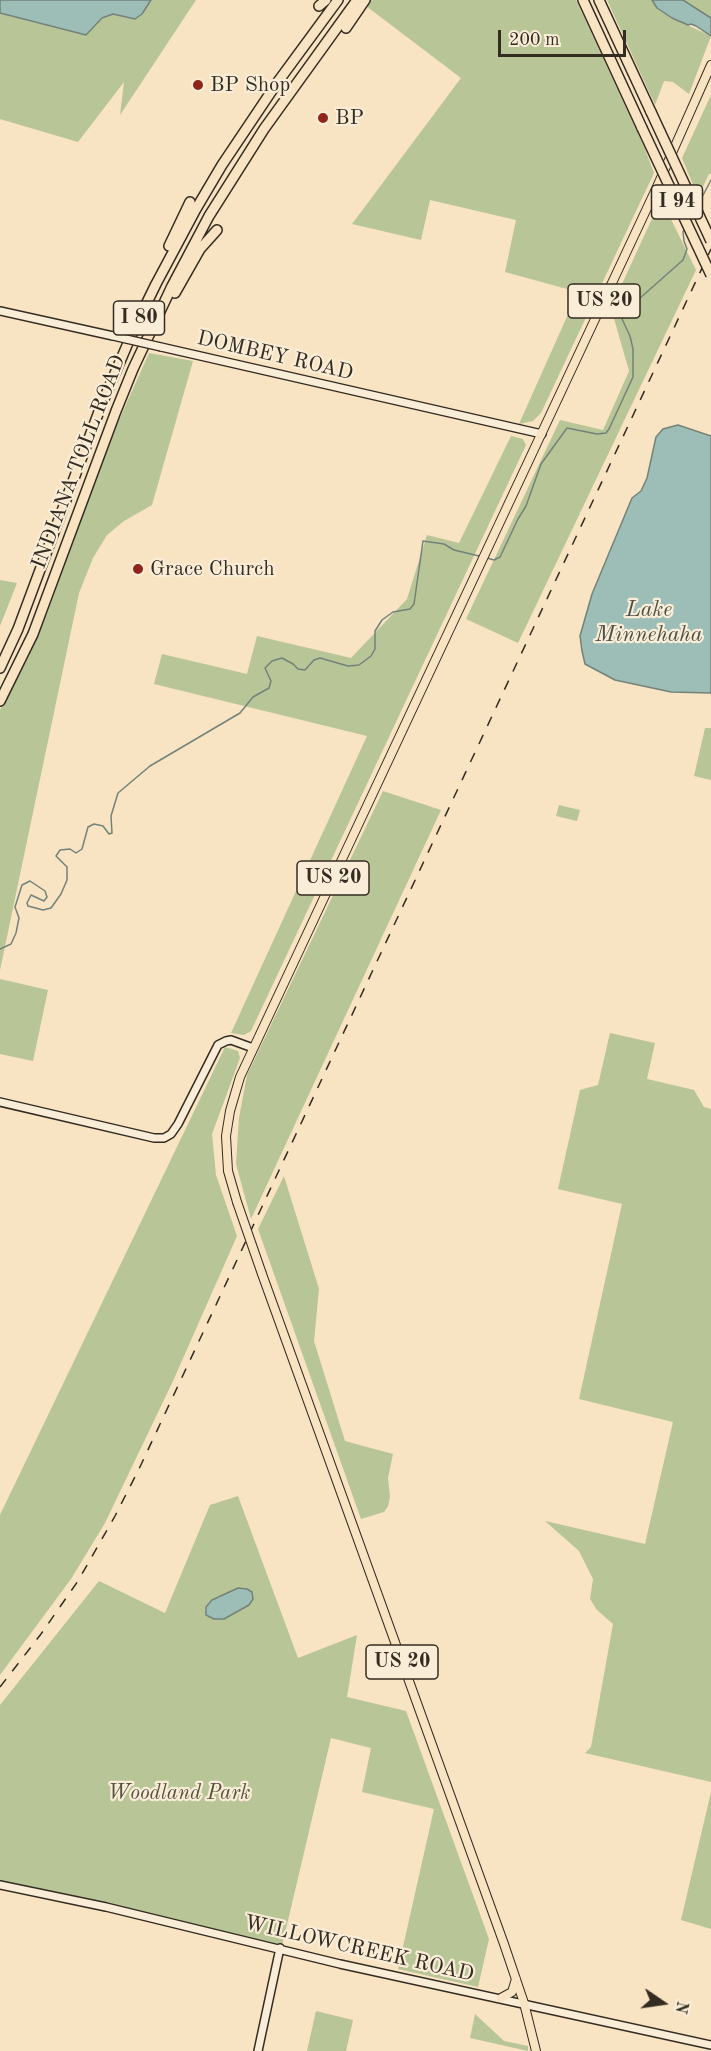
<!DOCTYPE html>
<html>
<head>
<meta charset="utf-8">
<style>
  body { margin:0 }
  #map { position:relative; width:711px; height:2051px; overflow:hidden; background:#f8e3c2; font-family:"Old Standard TT",serif }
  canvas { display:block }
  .north { position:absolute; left:633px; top:1973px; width:60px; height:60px; -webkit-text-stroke:4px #faedd7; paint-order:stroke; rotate:103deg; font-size:16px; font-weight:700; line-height:24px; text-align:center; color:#342b21 }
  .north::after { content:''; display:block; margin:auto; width:21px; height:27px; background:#342b21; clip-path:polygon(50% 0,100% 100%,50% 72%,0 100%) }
  .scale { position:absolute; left:498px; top:30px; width:128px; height:27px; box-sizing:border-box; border:3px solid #342b21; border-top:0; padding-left:8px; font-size:18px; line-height:21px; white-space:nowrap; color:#342b21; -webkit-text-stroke:4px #faedd7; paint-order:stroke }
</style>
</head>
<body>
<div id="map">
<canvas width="711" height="2051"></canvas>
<div class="north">N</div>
<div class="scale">200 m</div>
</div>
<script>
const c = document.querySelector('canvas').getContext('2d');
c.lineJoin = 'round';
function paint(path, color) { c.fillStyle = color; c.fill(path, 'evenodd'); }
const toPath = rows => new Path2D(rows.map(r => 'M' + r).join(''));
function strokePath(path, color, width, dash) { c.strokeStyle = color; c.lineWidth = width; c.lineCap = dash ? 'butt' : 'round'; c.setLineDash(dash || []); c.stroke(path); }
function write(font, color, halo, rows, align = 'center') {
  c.font = font + ' "Old Standard TT",serif'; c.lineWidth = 4.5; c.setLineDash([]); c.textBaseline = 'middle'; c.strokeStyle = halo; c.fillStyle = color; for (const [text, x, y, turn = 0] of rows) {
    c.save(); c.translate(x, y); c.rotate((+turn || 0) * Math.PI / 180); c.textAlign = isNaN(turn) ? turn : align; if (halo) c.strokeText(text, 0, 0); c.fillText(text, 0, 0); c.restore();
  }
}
const green = toPath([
  [151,0,196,0,120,115,124,82,78,142,0,119,0,13,85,35,102,18,113,14,135,19,142,14],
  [370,0,576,0,645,149,654,173,541,413,533,421,519,424,578,292,505,272,516,220,430,200,421,240,352,224,461,78,366,6],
  [607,0,652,0,657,8,672,18,711,36,689,94,673,82,664,81,655,105],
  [683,0,711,0,711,18,695,8],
  [711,95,711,174,709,174,698,197,682,158],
  [661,199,696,270,518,643,466,619,560,420,603,430,629,371,611,308],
  [149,353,193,361,152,505,124,521,107,535,93,558,79,593,0,970,0,710,28,658,47,614,110,440],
  [511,436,523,439,526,445,251,1031,244,1035,231,1033,367,736,154,684,162,654,247,674,257,636,351,658,407,599,427,535,459,543],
  [0,580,17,583,0,626],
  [705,728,711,728,711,780,694,776],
  [383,791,441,810,251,1219,236,1164,239,1118,247,1075],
  [559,805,580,810,577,821,556,816],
  [0,979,48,990,33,1061,0,1054],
  [610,1033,655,1043,647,1079,694,1090,704,1107,711,1109,711,1782,585,1753,591,1747,613,1624,597,1610,590,1599,593,1579,579,1551,545,1521,645,1544,673,1422,579,1399,622,1204,558,1189,580,1090,598,1085],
  [225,1047,238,1051,240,1058,212,1134,216,1175,237,1236,173,1381,105,1523,71,1579,0,1675,0,1515],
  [284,1176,319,1289,314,1341,345,1441,393,1454,388,1478,390,1497,388,1506,384,1512,361,1519,258,1229],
  [238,1496,298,1658,357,1635,347,1697,406,1711,489,1939,478,1987,398,1969,434,1809,362,1792,371,1748,331,1738,282,1946,0,1884,0,1705,99,1581,165,1613,210,1505],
  [711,1792,711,1929,681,1920],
  [316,2011,353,2020,346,2051,307,2051],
  [475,2014,504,2041,528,2046,528,2051,470,2038]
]);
const water = toPath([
  [0,0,151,0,142,14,135,19,113,14,102,18,86,35,0,13,0,0],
  [652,0,683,0,711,18,711,36,696,26,691,24,688,25,672,18,657,8,652,0],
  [678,425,711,436,711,693,671,692,615,680,585,664,582,651,580,636,592,594,632,498,641,491,647,478,656,437,663,429,678,425],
  [238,1588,247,1589,252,1592,253,1599,249,1605,224,1619,214,1619,206,1615,206,1607,212,1600,238,1588]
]);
const stream = toPath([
  [699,203,711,180],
  [487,558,494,560,500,557,518,519,526,506,541,464,567,428,597,434,606,433,609,429,633,377,633,349,630,336,622,319,631,306,683,260,687,249,684,241,683,232,685,229],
  [0,949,11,944,16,933,19,918,15,907,22,885,30,881,45,891,47,897,44,901,31,895,27,903,28,906,43,910,51,908,61,894,67,880,67,867,56,856,60,850,70,849,76,853,82,849,88,827,94,824,103,826,109,834,112,833,111,816,118,793,150,766,240,713,253,697,269,688,271,681,265,668,272,661,282,658,293,664,298,669,305,670,314,660,320,658,348,666,359,665,371,656,375,649,375,631,382,620,393,612,410,609,414,604,423,541,444,544,454,550,479,556]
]);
const secondary = toPath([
  [0,311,113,336],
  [161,347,542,434],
  [0,1102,154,1138,164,1138,171,1134,178,1124,218,1045,226,1041,231,1040,253,1048],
  [0,1885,106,1907,340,1964,711,2045],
  [258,2051,280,1948]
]);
const primary = toPath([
  [237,1202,228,1171,226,1136,230,1111,240,1077,656,189,711,65],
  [262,1274,504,1944,524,2003,536,2051],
  [501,1998,512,1992,516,1979]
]);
const highway = toPath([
  [583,0,642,128],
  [599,0,651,112],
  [319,6,326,0],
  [346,28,365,0],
  [169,246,190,202],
  [175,293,200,249,217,230],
  [0,668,18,629,101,406,134,329,156,284,196,209,222,165,277,83,338,0],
  [0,701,33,634,116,411,133,369,172,286,209,216,264,129,357,0]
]);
const rail = toPath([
  [0,1687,41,1634,78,1581,115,1516,139,1469,711,249]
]);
const secondaryBridge = toPath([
  [113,336,161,347]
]);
const primaryBridge = toPath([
  [237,1202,262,1274]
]);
const highwayBridge = toPath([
  [651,112,711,241],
  [642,128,711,275]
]);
const markers = [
  [198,85,6,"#8f2418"],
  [323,118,6,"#8f2418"],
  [138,569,6,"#8f2418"]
];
const shields = [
  [677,202,51],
  [604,301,72],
  [139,318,51],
  [333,878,72],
  [402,1662,72]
];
const shieldNames = [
  ["I 94",677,202],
  ["US 20",604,301],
  ["I 80",139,318],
  ["US 20",333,878],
  ["US 20",402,1662]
];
const poiNames = [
  ["BP Shop",210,85],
  ["BP",335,118],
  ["Grace Church",150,569]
];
const streetNames = [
  ["DOMBEY ROAD",275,356,13],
  ["INDIANA TOLL ROAD",79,462,-69],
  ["WILLOWCREEK ROAD",359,1949,13]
];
const parkNames = [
  ["Woodland Park",179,1793]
];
const waterNames = [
  ["Lake",649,610],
  ["Minnehaha",649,635]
];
paint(green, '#b8c597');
paint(water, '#9dbeb6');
strokePath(water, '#73837a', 1.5);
strokePath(stream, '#73837a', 1.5);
strokePath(secondary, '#342b21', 10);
strokePath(primary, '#342b21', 10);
strokePath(highway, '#342b21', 12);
strokePath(secondary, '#faedd7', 7);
strokePath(primary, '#f8e3c2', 8);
strokePath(highway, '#f8e3c2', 9);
strokePath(rail, '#342b21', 1.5, [10, 10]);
strokePath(secondaryBridge, '#342b21', 10, []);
strokePath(primaryBridge, '#342b21', 10, []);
strokePath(highwayBridge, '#342b21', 12, []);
strokePath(secondaryBridge, '#faedd7', 7);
strokePath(primaryBridge, '#f8e3c2', 8);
strokePath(highwayBridge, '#f8e3c2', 9);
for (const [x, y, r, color] of markers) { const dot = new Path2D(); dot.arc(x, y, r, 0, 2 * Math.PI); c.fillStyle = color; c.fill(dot); strokePath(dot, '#faedd7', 2); }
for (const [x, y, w] of shields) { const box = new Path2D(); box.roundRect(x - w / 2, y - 17, w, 34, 4.5); c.fillStyle = '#faedd7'; c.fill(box); strokePath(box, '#342b21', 1.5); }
write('bold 20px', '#342b21', null, shieldNames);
write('21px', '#342b21', '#faedd7', poiNames, 'left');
write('21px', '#342b21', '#faedd7', streetNames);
write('italic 21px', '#55523e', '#faedd7', parkNames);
write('italic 22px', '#4e5046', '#faedd7', waterNames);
</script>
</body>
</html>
